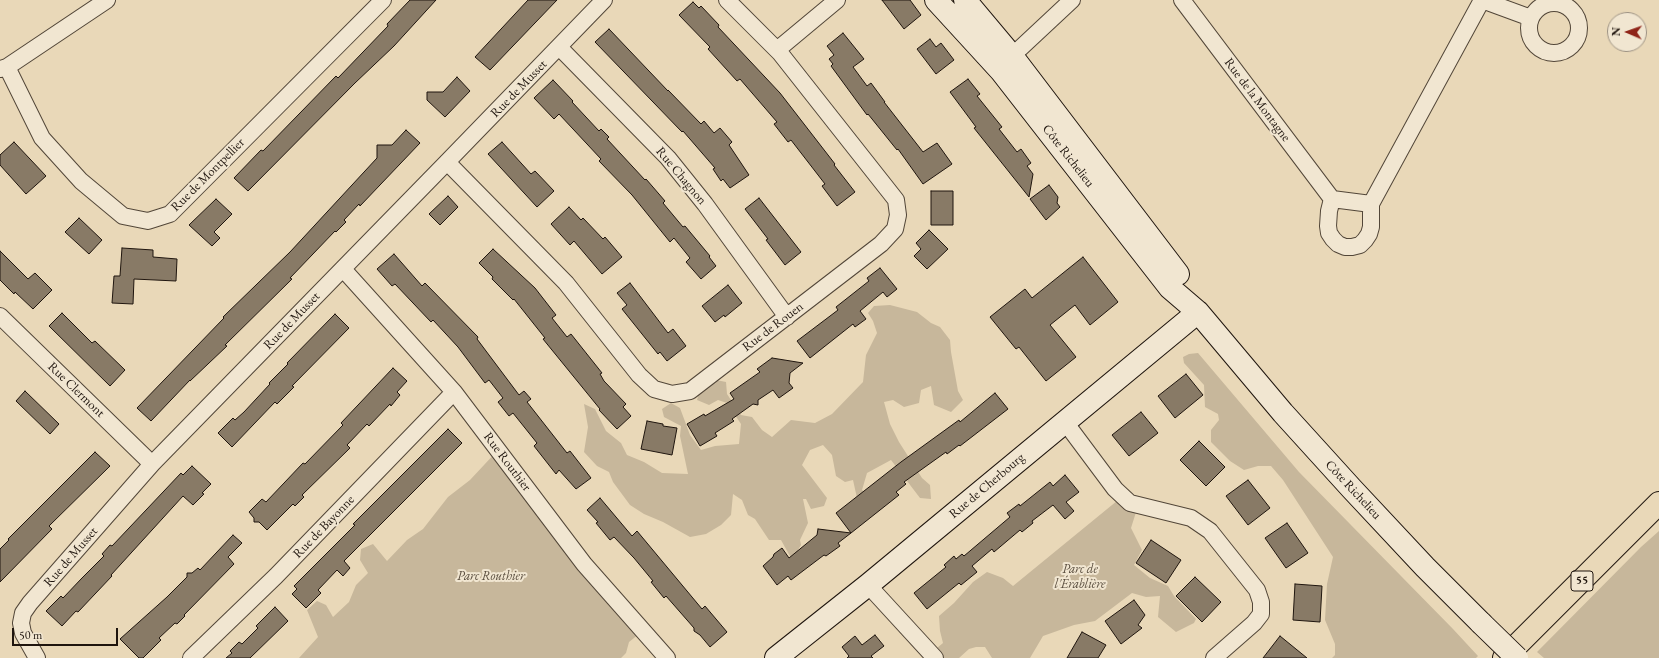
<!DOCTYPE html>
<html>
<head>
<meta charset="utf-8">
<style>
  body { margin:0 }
  #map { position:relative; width:1659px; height:658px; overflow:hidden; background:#e9d8b8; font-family:"EB Garamond",serif }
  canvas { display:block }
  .north { position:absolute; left:1607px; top:12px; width:40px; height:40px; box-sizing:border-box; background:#f1e6d1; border:1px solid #9d9283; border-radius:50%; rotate:272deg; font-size:11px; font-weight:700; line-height:16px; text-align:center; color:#1f150e }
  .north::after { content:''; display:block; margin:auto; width:14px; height:18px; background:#8f2418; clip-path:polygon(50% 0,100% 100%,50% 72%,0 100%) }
  .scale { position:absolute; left:12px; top:628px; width:106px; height:18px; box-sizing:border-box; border:2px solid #1f150e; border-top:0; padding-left:5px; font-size:12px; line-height:14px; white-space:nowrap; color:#1f150e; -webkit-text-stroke:3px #f1e6d1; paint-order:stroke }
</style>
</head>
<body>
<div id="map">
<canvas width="1659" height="658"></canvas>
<div class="north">N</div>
<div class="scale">50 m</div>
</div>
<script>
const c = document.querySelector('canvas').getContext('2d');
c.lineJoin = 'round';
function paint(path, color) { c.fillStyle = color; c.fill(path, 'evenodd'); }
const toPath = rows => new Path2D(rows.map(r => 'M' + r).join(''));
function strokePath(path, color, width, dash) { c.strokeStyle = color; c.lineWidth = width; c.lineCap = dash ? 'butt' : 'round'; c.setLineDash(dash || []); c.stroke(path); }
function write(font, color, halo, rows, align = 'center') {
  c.font = font + ' "EB Garamond",serif'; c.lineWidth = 4; c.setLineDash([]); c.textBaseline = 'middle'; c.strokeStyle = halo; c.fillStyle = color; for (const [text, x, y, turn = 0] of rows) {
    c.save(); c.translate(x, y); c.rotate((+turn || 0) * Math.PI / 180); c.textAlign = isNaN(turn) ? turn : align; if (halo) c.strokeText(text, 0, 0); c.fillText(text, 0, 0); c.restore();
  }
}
const green = toPath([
  [890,305,917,312,931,323,940,327,950,340,951,352,958,391,963,400,951,412,934,405,931,386,921,390,919,403,904,407,893,400,884,402,890,424,899,442,922,478,930,485,931,499,920,498,891,460,867,473,862,490,873,500,857,498,853,480,845,482,836,476,832,455,823,445,810,450,802,465,827,498,824,506,811,509,806,499,803,499,808,523,800,540,801,545,798,550,802,556,791,558,781,540,769,540,755,519,748,515,742,500,733,494,731,515,721,525,706,534,690,537,663,522,644,514,630,505,613,482,609,472,597,466,584,452,588,427,584,404,595,409,606,431,621,443,627,455,644,462,662,473,688,474,680,436,681,426,664,417,662,409,671,403,680,408,690,435,701,450,715,446,739,444,741,424,727,403,718,400,709,405,697,400,700,389,716,380,726,382,727,394,741,415,752,417,762,430,772,437,791,420,815,423,832,414,863,382,866,355,877,333,873,321,868,313,874,306],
  [1198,353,1299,472,1453,629,1478,656,1476,658,1332,658,1335,655,1335,644,1325,620,1327,584,1333,557,1283,480,1271,466,1258,466,1244,470,1230,461,1211,442,1211,430,1219,420,1218,414,1205,407,1204,385,1184,363,1183,357,1189,354],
  [498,450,639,634,629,642,626,653,621,658,299,658,318,637,307,610,317,601,326,605,333,617,349,602,356,585,368,573,360,560,361,549,373,544,387,561,407,540,423,529,448,497,470,480],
  [1123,496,1137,509,1131,528,1142,550,1134,565,1150,578,1168,586,1174,596,1196,619,1194,623,1176,632,1158,617,1160,596,1146,597,1132,593,1095,621,1074,625,1043,636,1030,658,992,658,985,647,976,647,969,649,959,658,936,658,931,653,943,643,940,631,939,616,954,603,973,582,987,572,1003,578,1013,586],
  [1659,531,1659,658,1544,658,1537,652,1641,547]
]);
const building = toPath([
  [410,0,436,0,394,46,355,83,248,191,234,178,261,150,263,151,336,76,338,78,388,26,387,24,410,0],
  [528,0,557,0,490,70,475,57,528,0],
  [882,0,910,0,921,15,904,29,882,0],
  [693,2,699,8,701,6,719,25,718,27,780,93,835,164,834,165,855,192,837,206,822,186,825,184,791,140,788,142,774,124,777,122,740,79,737,81,708,49,710,47,679,15,693,2],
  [609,29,668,91,668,90,701,124,704,121,714,133,720,128,732,142,729,145,749,175,730,188,723,179,721,181,713,169,715,168,683,131,682,132,595,42,609,29],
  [843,33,864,59,853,67,867,86,871,83,885,102,884,102,923,152,937,143,952,164,923,184,898,149,897,150,868,114,867,115,831,66,833,64,829,59,834,55,827,46,843,33],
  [930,39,936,47,941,43,954,60,936,74,917,49,930,39],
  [457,77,470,91,445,117,427,100,427,92,443,92,457,77],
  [968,79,980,94,977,96,1002,127,999,129,1017,152,1021,149,1031,163,1027,166,1033,174,1029,197,974,128,976,127,950,92,968,79],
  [553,80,573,101,572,102,599,131,601,129,609,137,607,139,645,180,646,179,665,201,663,203,683,227,685,226,710,256,709,257,716,266,701,279,686,262,690,258,674,238,670,242,632,195,599,161,601,159,559,114,554,119,534,98,553,80],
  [406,130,420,143,360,206,359,204,344,220,346,222,336,232,335,231,290,278,292,279,225,345,227,346,190,381,190,380,151,421,137,408,224,318,223,317,290,252,377,158,377,145,392,145,406,130],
  [14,142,46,176,26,194,0,165,0,155,14,142],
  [502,142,531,174,535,171,554,191,537,207,488,154,502,142],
  [1049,185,1058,197,1057,203,1060,207,1046,220,1030,199,1049,185],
  [931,191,953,191,953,225,931,225,931,191],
  [448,196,458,207,440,225,429,214,448,196],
  [759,198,801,252,785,265,766,240,768,239,745,209,759,198],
  [216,199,232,214,214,232,220,238,212,246,189,225,216,199],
  [569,207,581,220,583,218,603,239,605,237,622,257,602,274,574,241,570,245,551,224,569,207],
  [79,218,102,240,89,254,65,232,79,218],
  [929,230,948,249,927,269,914,256,921,249,916,243,929,230],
  [122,248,153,250,153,257,177,259,176,281,134,279,133,304,112,303,114,276,120,276,122,248],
  [493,249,535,288,556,315,552,318,567,337,571,334,602,373,600,374,604,381,626,404,623,407,631,416,617,429,599,410,600,409,543,339,545,338,514,299,513,300,492,279,493,277,479,263,493,249],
  [0,251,28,279,35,273,52,290,33,309,15,292,14,294,0,280,0,251],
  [394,254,422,286,425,283,478,337,477,339,519,395,524,391,531,399,527,402,567,453,570,451,591,478,576,489,559,470,556,474,534,446,537,443,513,413,509,416,498,402,503,398,489,380,485,383,458,347,433,320,431,322,395,284,392,286,377,269,394,254],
  [1083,257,1118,302,1090,325,1075,305,1050,325,1076,357,1046,381,1019,347,1016,349,990,317,1025,289,1032,298,1083,257],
  [880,268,897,289,887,297,883,292,860,311,866,319,855,327,853,324,810,358,797,341,838,310,836,307,869,281,867,278,880,268],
  [630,283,668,333,673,329,686,346,667,361,660,352,658,354,622,309,627,305,617,293,630,283],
  [728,285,742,303,725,317,724,315,715,322,702,306,728,285],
  [62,313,92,343,95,341,125,370,110,386,49,326,62,313],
  [335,314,349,328,292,386,294,387,277,404,275,402,232,447,218,433,233,418,235,420,244,412,270,384,269,383,288,364,287,363,335,314],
  [772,358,803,363,790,373,789,383,793,388,779,398,773,390,758,400,758,405,753,404,732,419,734,421,715,433,717,436,700,446,687,424,704,414,705,416,734,399,730,393,760,372,757,369,772,358],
  [393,368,407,381,397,392,400,395,391,406,390,404,369,426,367,424,347,445,350,448,302,495,304,497,295,506,293,504,267,530,259,522,254,522,254,518,249,512,262,499,266,502,303,463,305,464,343,425,341,423,393,368],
  [1186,374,1203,395,1175,418,1158,396,1186,374],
  [25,391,59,424,50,434,16,401,25,391],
  [995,393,1008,409,960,446,959,445,947,454,946,452,904,482,906,484,896,492,899,495,851,533,836,513,901,462,959,420,960,422,995,393],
  [1141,412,1158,433,1129,456,1112,435,1141,412],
  [647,421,663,424,663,426,677,428,672,455,641,449,647,421],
  [448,429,462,443,344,561,350,568,343,576,337,570,318,590,321,593,306,608,292,594,297,589,294,586,355,525,353,524,448,429],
  [1199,441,1225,467,1206,486,1180,460,1199,441],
  [95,452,110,466,49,526,52,529,0,582,0,549,9,540,8,539,95,452],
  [192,466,211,484,202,493,204,494,193,505,183,496,111,575,112,576,78,612,76,611,62,626,46,611,61,596,63,598,82,578,104,556,102,554,110,545,112,546,181,473,183,475,192,466],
  [1065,475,1079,492,1066,502,1074,511,1065,519,1053,505,1032,521,1033,523,1022,532,1020,530,994,552,992,549,972,566,977,572,961,585,959,583,927,609,914,593,946,567,944,565,954,556,956,559,962,554,964,556,1010,517,1007,513,1019,504,1020,506,1050,482,1053,486,1065,475],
  [1248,480,1270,508,1248,525,1226,496,1248,480],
  [600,498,632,536,637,531,702,609,705,606,727,632,710,647,700,635,694,631,694,628,666,596,664,598,651,582,653,581,634,558,614,537,610,540,596,523,598,522,587,510,600,498],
  [1287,523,1308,553,1286,568,1265,538,1287,523],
  [818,529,851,533,838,543,840,546,826,556,824,555,791,580,788,576,777,585,763,566,773,557,774,554,782,548,789,558,817,535,818,529],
  [233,535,242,543,228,557,234,564,184,615,185,616,177,624,175,623,159,638,161,640,143,658,139,658,120,639,167,597,187,577,187,573,192,573,198,568,200,570,233,535],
  [1151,540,1181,560,1166,583,1136,563,1151,540],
  [1195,577,1221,602,1202,622,1176,596,1195,577],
  [1295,584,1322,586,1320,622,1293,620,1295,584],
  [1134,600,1145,615,1138,625,1142,628,1121,644,1105,621,1134,600],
  [275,607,288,621,250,658,226,658,232,653,230,651,239,642,242,644,258,628,256,626,275,607],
  [1082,632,1106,645,1098,658,1067,658,1082,632],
  [875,635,884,646,871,656,873,658,847,658,849,656,842,647,855,636,862,645,875,635],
  [1280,636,1307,658,1263,658,1280,636]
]);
const street = toPath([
  [1182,0,1332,199,1371,204],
  [1482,0,1531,18],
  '1529 28a25 25 0 1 1 50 0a25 25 0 1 1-50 0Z',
  [559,47,668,158,705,204,787,317],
  [777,50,837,0],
  [1006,65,1012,56,1072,0],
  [7,67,42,138,81,181,123,216,148,221,170,214,383,0],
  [0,69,7,67,107,0],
  [447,162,566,283,639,375,654,389,672,394,690,391,881,244,895,229,898,215,896,200,780,53,727,0],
  [1332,199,1329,211,1328,226,1329,233,1333,239,1338,244,1345,247,1352,247,1360,245,1365,240,1369,234,1371,227,1371,204,1482,0],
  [343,269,454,392,584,564,667,658],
  [0,316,152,464],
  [1065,422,1115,489,1130,503,1191,518,1210,531,1257,590,1261,602,1261,614,1254,623,1214,658],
  [868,585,935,658],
  [37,658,23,633,21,623,23,613,30,603,152,464,447,162,604,0],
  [191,658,276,576,454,392]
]);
const secondary = toPath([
  [936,0,1001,71,1170,288,1198,312,1283,413,1352,489,1425,567,1481,623],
  [965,0,1012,56,1178,274],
  [776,658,868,585,1198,312]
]);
const highway = toPath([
  [1504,658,1659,503]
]);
const secondaryBridge = toPath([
  [1481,623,1517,658]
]);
const shields = [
  [1582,581,22]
];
const shieldNames = [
  ["55",1582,581]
];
const streetNames = [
  ["Rue de Musset",519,89,-46],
  ["Rue de la Montagne",1257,100,53],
  ["Côte Richelieu",1068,156,52],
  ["Rue de Montpellier",208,175,-45],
  ["Rue Chagnon",681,176,50],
  ["Rue de Musset",292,321,-46],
  ["Rue de Rouen",773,327,-37],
  ["Rue Clermont",76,390,44],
  ["Rue Routhier",507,462,53],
  ["Rue de Cherbourg",987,486,-40],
  ["Côte Richelieu",1353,490,47],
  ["Rue de Bayonne",324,527,-46],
  ["Rue de Musset",71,557,-49]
];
const parkNames = [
  ["Parc de",1080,569],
  ["l'Érablière",1080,584],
  ["Parc Routhier",491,576]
];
paint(green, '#c7b79b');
paint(building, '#887a66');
strokePath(building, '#1f150e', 1);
strokePath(street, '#524638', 18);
strokePath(secondary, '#1f150e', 24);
strokePath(highway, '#1f150e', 24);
strokePath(street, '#f1e6d1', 16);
strokePath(secondary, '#f1e6d1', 22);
strokePath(highway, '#e9d8b8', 22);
strokePath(secondaryBridge, '#1f150e', 24, []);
strokePath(secondaryBridge, '#f1e6d1', 22);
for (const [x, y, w] of shields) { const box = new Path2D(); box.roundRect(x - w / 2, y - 10, w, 20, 3); c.fillStyle = '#f1e6d1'; c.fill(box); strokePath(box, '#1f150e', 1); }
write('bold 12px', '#1f150e', null, shieldNames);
write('13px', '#1f150e', '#f1e6d1', streetNames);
write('italic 13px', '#5a4e3f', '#f1e6d1', parkNames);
</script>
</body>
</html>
